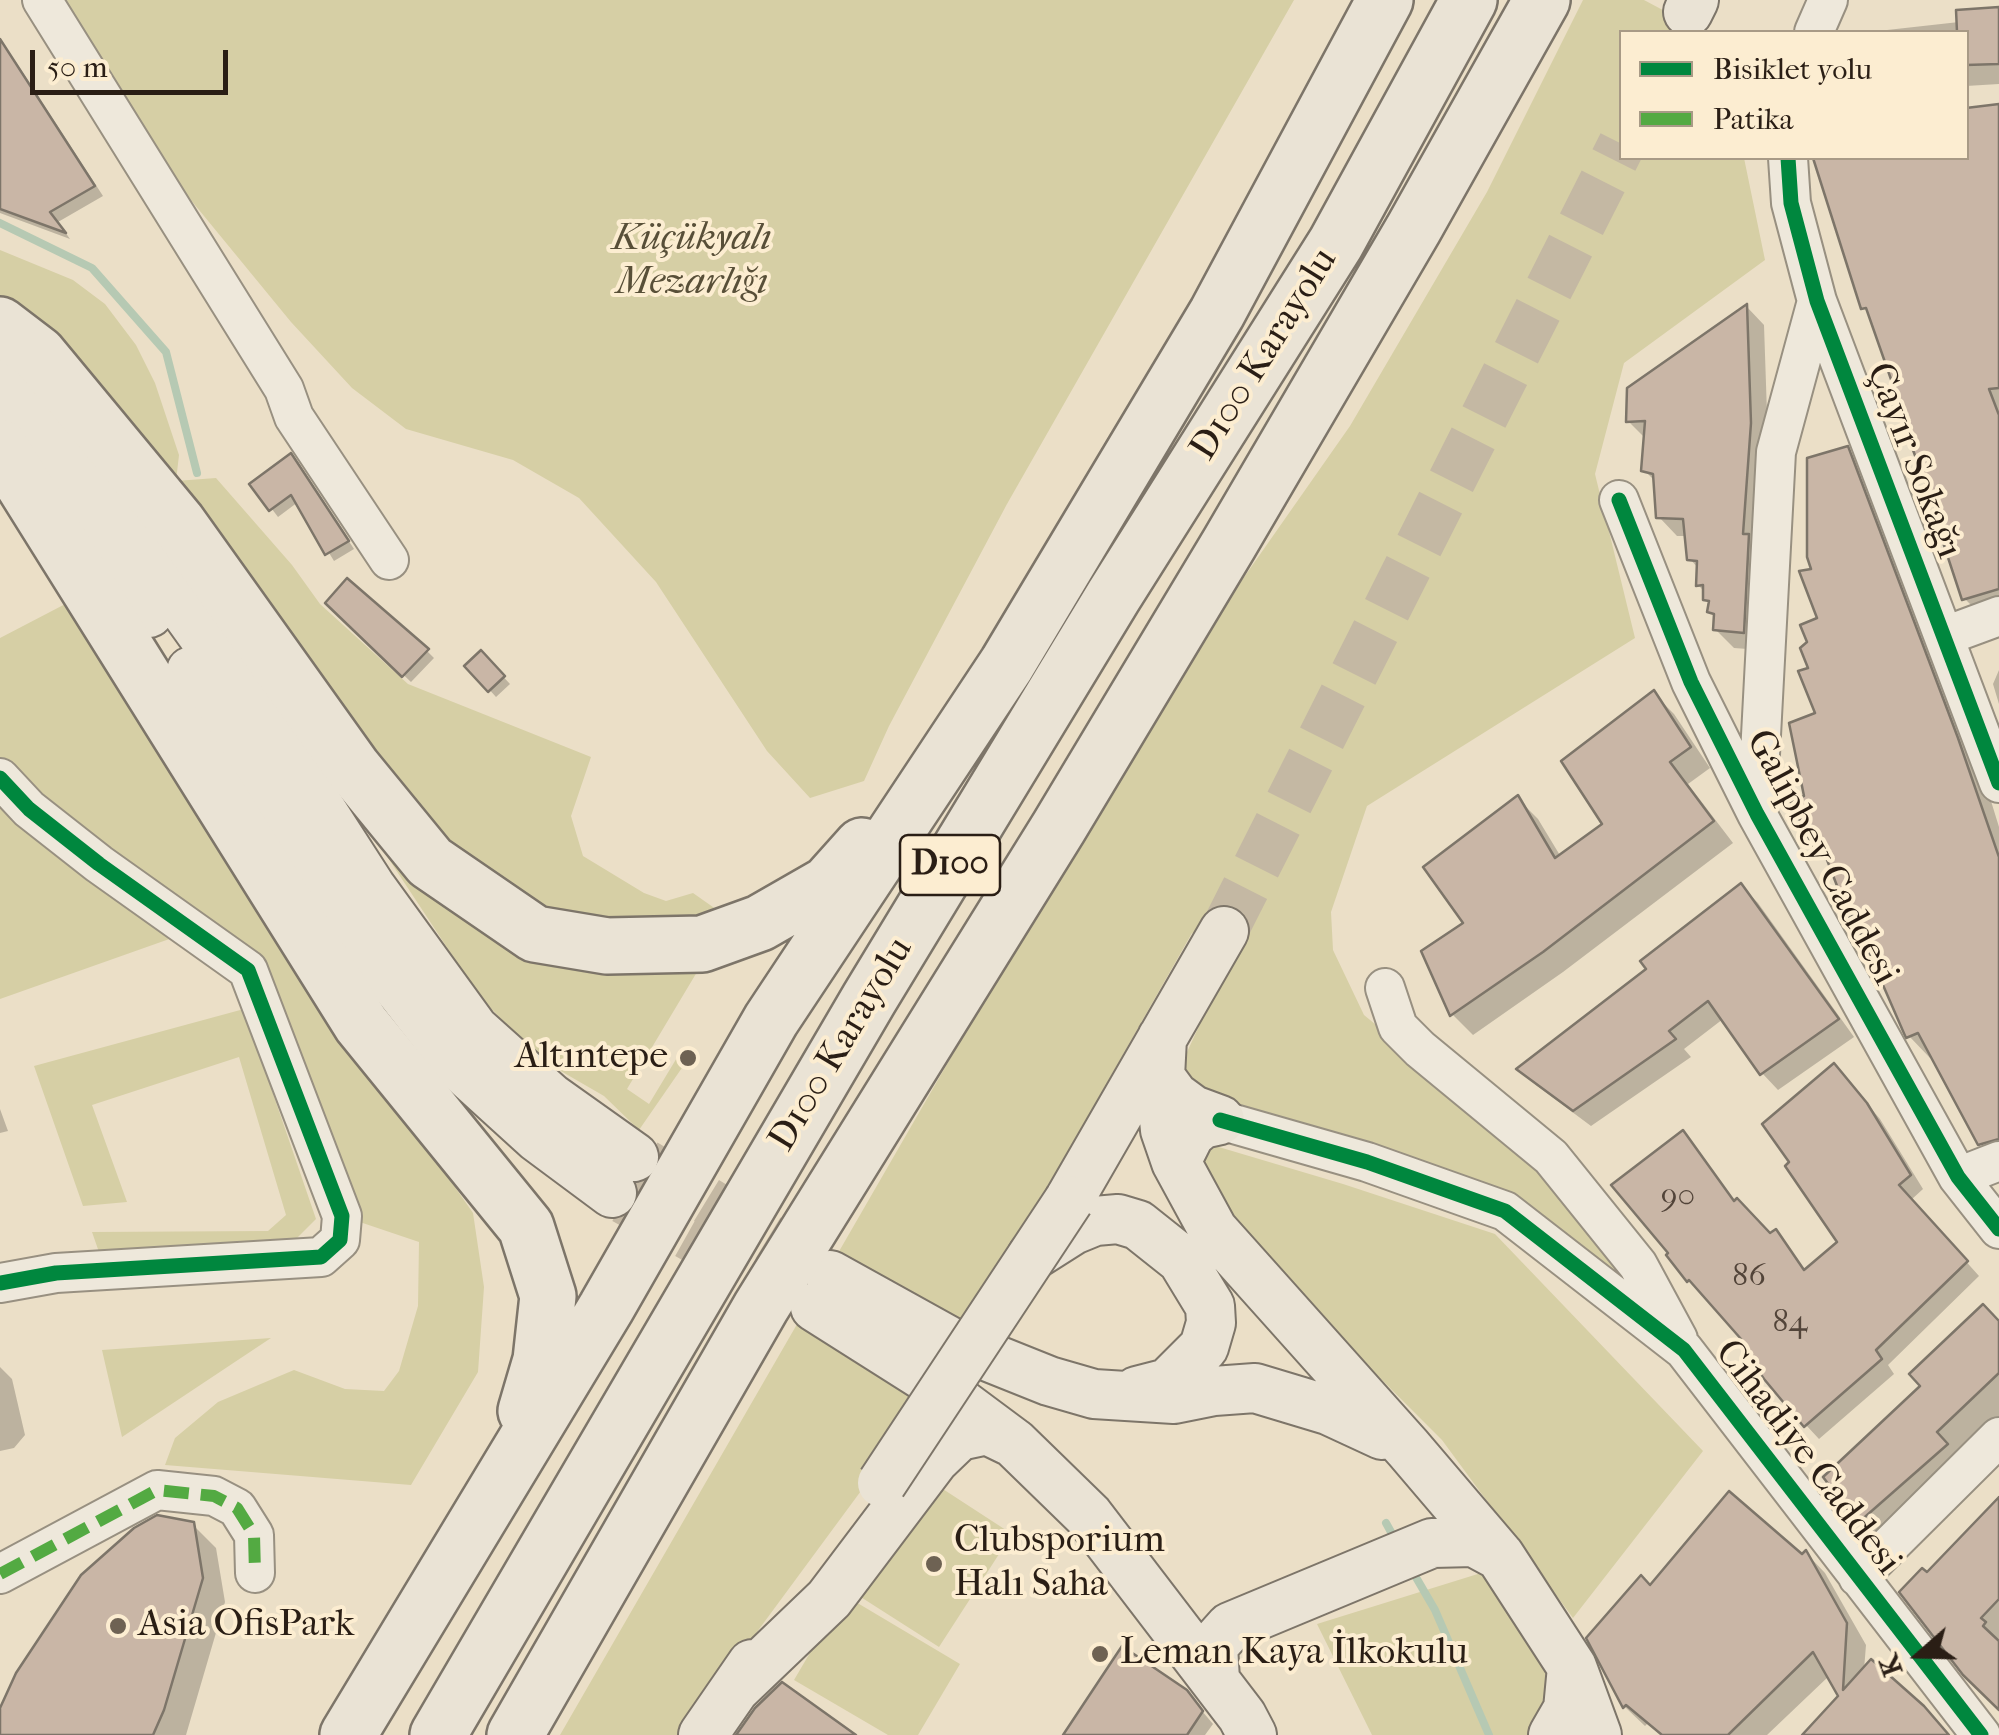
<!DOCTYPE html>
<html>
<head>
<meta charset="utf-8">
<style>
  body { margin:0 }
  #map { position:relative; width:1999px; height:1735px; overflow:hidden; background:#ebdfc7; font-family:"IM FELL French Canon",serif }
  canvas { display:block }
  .legend { position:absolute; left:1619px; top:30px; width:350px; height:130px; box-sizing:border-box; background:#fcedd1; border:2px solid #a89a86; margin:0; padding:12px 18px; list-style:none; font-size:30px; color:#2a1e15 }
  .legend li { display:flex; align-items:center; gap:20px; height:50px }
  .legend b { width:50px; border:2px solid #a89a86 }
  .north { position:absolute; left:1869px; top:1605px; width:100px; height:100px; -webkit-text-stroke:8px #fcedd1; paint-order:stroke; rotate:250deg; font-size:28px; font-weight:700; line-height:40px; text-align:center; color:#2a1e15 }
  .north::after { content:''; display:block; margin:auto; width:35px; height:45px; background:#2a1e15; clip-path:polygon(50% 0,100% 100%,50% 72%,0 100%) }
  .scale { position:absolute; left:30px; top:50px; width:198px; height:45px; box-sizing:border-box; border:5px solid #2a1e15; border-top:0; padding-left:12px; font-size:30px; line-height:35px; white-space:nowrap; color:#2a1e15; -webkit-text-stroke:8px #fcedd1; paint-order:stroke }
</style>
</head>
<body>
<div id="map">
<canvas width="1999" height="1735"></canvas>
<ul class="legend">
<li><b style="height:12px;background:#00873e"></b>Bisiklet yolu</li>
<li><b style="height:12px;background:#53aa42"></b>Patika</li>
</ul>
<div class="north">K</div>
<div class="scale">50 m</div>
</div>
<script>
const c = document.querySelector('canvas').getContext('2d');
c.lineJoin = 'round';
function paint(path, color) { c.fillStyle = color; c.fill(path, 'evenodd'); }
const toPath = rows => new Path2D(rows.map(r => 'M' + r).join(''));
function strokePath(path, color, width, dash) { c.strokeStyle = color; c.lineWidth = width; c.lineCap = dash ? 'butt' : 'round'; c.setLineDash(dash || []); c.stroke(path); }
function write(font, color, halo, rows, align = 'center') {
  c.font = font + ' "IM FELL French Canon",serif'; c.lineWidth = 8; c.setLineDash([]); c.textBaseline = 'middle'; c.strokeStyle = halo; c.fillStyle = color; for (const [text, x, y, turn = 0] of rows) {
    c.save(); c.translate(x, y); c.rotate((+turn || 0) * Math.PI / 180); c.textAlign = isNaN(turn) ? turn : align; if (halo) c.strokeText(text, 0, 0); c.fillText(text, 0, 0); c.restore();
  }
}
const green = toPath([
  [58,0,1294,0,1007,504,889,726,864,781,810,798,767,751,656,582,579,498,513,460,406,429,352,388,291,322,149,149],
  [1583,0,1644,0,1704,32,1622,32,1622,158,1744,158,1765,260,1624,363,1595,474,1635,638,1367,806,1331,912,1333,950,1364,1015,1543,1163,1616,1269,1606,1276,1518,1202,1191,1090,1182,1063,1233,952,1192,933,966,1331,900,1438,681,1735,560,1735,1100,799,1179,670,1350,426,1487,192],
  [0,250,73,280,105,304,136,345,155,383,179,455,176,481,216,478,292,565,320,604,408,684,591,757,571,816,583,856,644,893,666,901,693,893,720,912,662,928,528,907,461,867,0,307],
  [73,600,287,946,473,1213,484,1287,478,1372,411,1485,165,1465,175,1438,218,1402,294,1370,345,1389,384,1391,399,1371,418,1306,419,1242,342,1216,248,970,0,773,0,638],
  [311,741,418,885,474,928,514,946,703,962,627,1089,649,1104,678,1056,686,1062,639,1130,604,1096,540,1059,479,996],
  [0,806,175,937,0,999],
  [244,1009,316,1219,292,1243,100,1255,92,1232,268,1231,286,1215,239,1057,92,1105,127,1202,83,1206,34,1066],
  [1202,1142,1343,1184,1495,1234,1703,1451,1573,1618,1442,1440,1295,1293,1190,1167],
  [271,1338,122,1437,102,1350],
  [929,1480,1012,1534,939,1647,856,1594],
  [1481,1573,1566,1701,1580,1735,1372,1735,1317,1624],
  [844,1595,960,1664,918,1735,888,1735,794,1680]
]);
const shadow = toPath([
  [1999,10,1999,84,1966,86,1966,32,1869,32,1959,22],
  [6,52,16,62,103,196,58,222,70,239,0,213,0,57],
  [1999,107,1999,615,1985,619,1965,599,1941,518,1870,314,1864,307,1819,167,1820,158,1966,158],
  [1747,307,1764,325,1768,443,1761,650,1734,648,1715,629,1716,617,1710,611,1711,605,1705,599,1705,592,1698,585,1699,569,1690,559,1688,536,1677,536,1659,517,1657,483,1644,470,1646,439,1628,421],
  [1847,449,1868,470,1979,762,1999,827,1999,1163,1980,1144,1933,1056,1930,1058,1909,1036,1859,924,1851,916,1832,866,1819,853,1807,798,1818,714,1810,643,1820,619,1814,571],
  [297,463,354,549,334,561,298,502,278,517,253,484],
  [328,603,427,651,434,658,411,682],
  [481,653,510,684,496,697,468,666],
  [1999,670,1999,704,1993,684],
  [1654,694,1674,714,1710,768,1688,784,1733,843,1563,972,1473,1035,1452,1014,1424,952,1466,924,1518,799,1538,819,1561,857,1606,825],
  [1741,886,1758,903,1854,1037,1778,1090,1762,1073,1723,1019,1684,1049,1691,1057,1591,1126,1536,1085,1520,1069,1650,970],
  [1847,1080,1880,1119,1923,1189,1911,1200,1979,1276,1888,1365,1894,1374,1819,1439,1806,1425,1744,1339,1688,1280,1683,1134,1736,1202,1771,1236,1775,1232,1806,1271,1841,1242],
  [0,1109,8,1131,0,1133],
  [1999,1323,1999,1417,1958,1457,1883,1544,1826,1477],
  [0,1367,12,1379,25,1435,14,1448,0,1451],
  [1999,1499,1999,1707,1927,1575],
  [193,1525,216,1548,225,1602,186,1735,0,1735,0,1714],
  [1806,1553,1825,1573,1866,1645,1864,1670,1948,1735,1805,1735,1841,1696,1829,1676,1767,1735,1662,1735,1648,1723,1645,1726,1625,1707,1589,1638,1651,1588,1802,1557],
  [1186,1692,1213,1724,1205,1735,1066,1735]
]);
const stream = toPath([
  [0,223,92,268,166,352,197,473],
  [1386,1523,1396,1541],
  [1410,1567,1435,1610,1489,1735]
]);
const building = toPath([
  [1999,7,1999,64,1966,65,1966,32,1957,32,1956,10,1999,7],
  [0,39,95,186,50,212,66,233,0,209,0,39],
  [1999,104,1999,388,1989,389,1999,415,1999,589,1962,600,1935,518,1938,517,1904,426,1907,425,1866,308,1861,309,1813,158,1966,158,1966,108,1999,104],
  [1747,304,1751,423,1743,534,1749,534,1744,633,1713,630,1714,614,1707,612,1709,601,1703,600,1703,585,1696,586,1697,561,1687,560,1683,519,1656,518,1653,474,1641,471,1645,421,1626,422,1627,388,1747,304],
  [1848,446,1958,738,1999,857,1999,1139,1978,1145,1918,1033,1906,1038,1853,916,1849,917,1824,852,1817,854,1790,801,1804,796,1789,723,1815,713,1798,671,1808,668,1800,648,1807,642,1800,625,1817,618,1799,571,1811,569,1807,557,1807,458,1848,446],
  [291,453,349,541,325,555,291,495,269,511,249,484,291,453],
  [347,578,429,649,402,677,325,603,347,578],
  [481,650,505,676,488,692,464,666,481,650],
  [1654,690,1691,747,1670,762,1714,821,1543,952,1450,1016,1421,951,1463,923,1423,867,1518,795,1555,858,1602,824,1561,761,1654,690],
  [1741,883,1839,1019,1760,1075,1708,1001,1669,1031,1676,1039,1573,1111,1516,1069,1646,969,1640,961,1741,883],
  [1834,1063,1867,1103,1911,1175,1899,1185,1968,1261,1876,1350,1882,1359,1804,1427,1764,1379,1738,1342,1741,1339,1689,1280,1687,1282,1666,1255,1668,1253,1611,1185,1683,1130,1734,1201,1737,1198,1770,1233,1776,1229,1804,1270,1837,1242,1785,1166,1789,1162,1762,1124,1834,1063],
  [1983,1304,1999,1321,1999,1373,1937,1432,1948,1444,1858,1523,1823,1477,1920,1386,1909,1374,1983,1304],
  [1729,1491,1802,1554,1806,1550,1847,1623,1843,1690,1871,1659,1924,1706,1949,1735,1802,1735,1838,1696,1813,1652,1728,1735,1662,1735,1626,1705,1623,1708,1586,1638,1641,1575,1650,1585,1729,1491],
  [1999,1497,1999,1599,1981,1618,1986,1622,1983,1626,1999,1641,1999,1710,1963,1675,1899,1592,1922,1568,1927,1572,1999,1497],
  [157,1515,194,1522,203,1578,164,1710,153,1735,0,1735,0,1708,16,1673,81,1575,134,1528,157,1515],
  [1122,1646,1187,1690,1203,1711,1187,1735,1063,1735,1122,1646],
  [782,1682,856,1735,736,1735,755,1708,782,1682]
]);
const majorTunnel = toPath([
  [1224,931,1622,144],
  [645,1163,827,1274],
  [624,1200,805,1301]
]);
const minor = toPath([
  [42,0,284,389,294,417,389,560],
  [1814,32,1828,0],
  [1788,158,1791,203,1817,301,1999,783],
  [1619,500,1691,682,1757,814,1958,1177,1999,1229],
  [1945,636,1999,616],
  [0,778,29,809,99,864,248,970,342,1216,340,1240,321,1257,56,1273,0,1283],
  [1757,811,1776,452,1817,301],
  [1385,988,1398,1027,1420,1049,1551,1157,1638,1265,1678,1339],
  [1220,1120,1367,1162,1505,1211,1684,1350,1981,1735],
  [1958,1177,1999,1161],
  [0,1574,157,1490,214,1496,237,1508,254,1535,255,1573],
  [1858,1577,1999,1437]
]);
const major = toPath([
  [1688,12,1694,0],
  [0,352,266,724,371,887,474,1029,551,1098,634,1157],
  [0,417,149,613],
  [191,671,385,971,461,1068,538,1138,612,1193],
  [1162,1038,1160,1077,1165,1130,1176,1162,1213,1230,1408,1448,1500,1556,1572,1667,1597,1735],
  [1160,1077,1174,1096,1193,1110,1220,1120,1202,1124,1190,1134,1176,1162],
  [1069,1200,1224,931],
  [1032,1256,1073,1230,1095,1221,1118,1219,1138,1225,1182,1260,1210,1306,1211,1323,1204,1347,1168,1383,1137,1391],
  [830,1275,949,1341,1049,1381,1094,1394,1174,1399,1214,1391,1255,1388,1328,1410,1382,1435],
  [815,1307,924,1376,1014,1443,1089,1516,1242,1716,1252,1735],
  [1215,1680,1213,1646,1230,1627,1432,1543,1474,1542,1500,1556],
  [736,1688,829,1599,934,1460,959,1436,987,1430,1014,1443],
  [703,1735,752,1664],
  [1553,1735,1568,1709,1572,1667]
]);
const highway = toPath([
  [0,325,38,354,178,523,353,768,430,862,535,934,607,946,702,944,760,923,828,884,862,846],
  [0,447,361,1024,526,1227,548,1296,541,1360,526,1411],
  [348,1735,606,1308,771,1020,1007,664,1217,313,1385,0],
  [438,1735,869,999,1113,597,1336,243,1469,0],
  [515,1735,761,1307,1059,827,1229,544,1414,228,1542,0]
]);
const majorBridge = toPath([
  [882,1483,1069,1200]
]);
const quiet = toPath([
  [0,1574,157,1490,214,1496,237,1508,254,1535,255,1573]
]);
const cycleway = toPath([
  [1788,158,1791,203,1817,301,1999,783],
  [1619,500,1691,682,1757,814,1958,1177,1999,1229],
  [0,778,29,809,99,864,248,970,342,1216,340,1240,321,1257,56,1273,0,1283],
  [1220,1120,1367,1162,1505,1211,1684,1350,1981,1735]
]);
const markers = [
  [688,1058,10,"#6e6253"],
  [934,1564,10,"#6e6253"],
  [118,1626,10,"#6e6253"],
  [1100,1654,10,"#6e6253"]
];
const numberNames = [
  ["90",1678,1197],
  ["86",1749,1277],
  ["84",1790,1323]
];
const shields = [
  [950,865,100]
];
const shieldNames = [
  ["D100",950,865]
];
const parkNames = [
  ["Küçükyalı",692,240],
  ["Mezarlığı",692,284]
];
const streetNames = [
  ["D100 Karayolu",1265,355,-58],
  ["Çayır Sokağı",1913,461,69],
  ["Galipbey Caddesi",1821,858,62],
  ["D100 Karayolu",842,1045,-59],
  ["Cihadiye Caddesi",1807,1458,53]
];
const poiNames = [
  ["Altıntepe",668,1058,"right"],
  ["Clubsporium",954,1542],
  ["Halı Saha",954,1586],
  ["Asia OfisPark",138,1626],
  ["Leman Kaya İlkokulu",1120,1654]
];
paint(green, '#d6cfa5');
paint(shadow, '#0003');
strokePath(stream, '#b6c9b3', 8);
paint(building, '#c9b6a6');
strokePath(building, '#7d7569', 2.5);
strokePath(majorTunnel, '#c4b8a3', 48, [48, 24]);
strokePath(minor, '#989081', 42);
strokePath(major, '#7d7569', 52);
strokePath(highway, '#7d7569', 60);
strokePath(minor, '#eee8db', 38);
strokePath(major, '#eae3d5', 48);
strokePath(highway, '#eae3d5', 55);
strokePath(majorBridge, '#7d7569', 52, []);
strokePath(majorBridge, '#eae3d5', 48);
strokePath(quiet, '#53aa42', 12, [25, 12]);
strokePath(cycleway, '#00873e', 15);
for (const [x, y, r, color] of markers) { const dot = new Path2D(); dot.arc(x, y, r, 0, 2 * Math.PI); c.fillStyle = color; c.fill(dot); strokePath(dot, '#fcedd1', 4); }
write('32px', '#524439', null, numberNames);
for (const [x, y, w] of shields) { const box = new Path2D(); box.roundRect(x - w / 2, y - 30, w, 60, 8); c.fillStyle = '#fcedd1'; c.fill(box); strokePath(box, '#2a1e15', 2.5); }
write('bold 35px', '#2a1e15', null, shieldNames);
write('italic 38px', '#584f38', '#fcedd1', parkNames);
write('38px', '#2a1e15', '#fcedd1', streetNames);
write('38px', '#2a1e15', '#fcedd1', poiNames, 'left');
</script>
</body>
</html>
